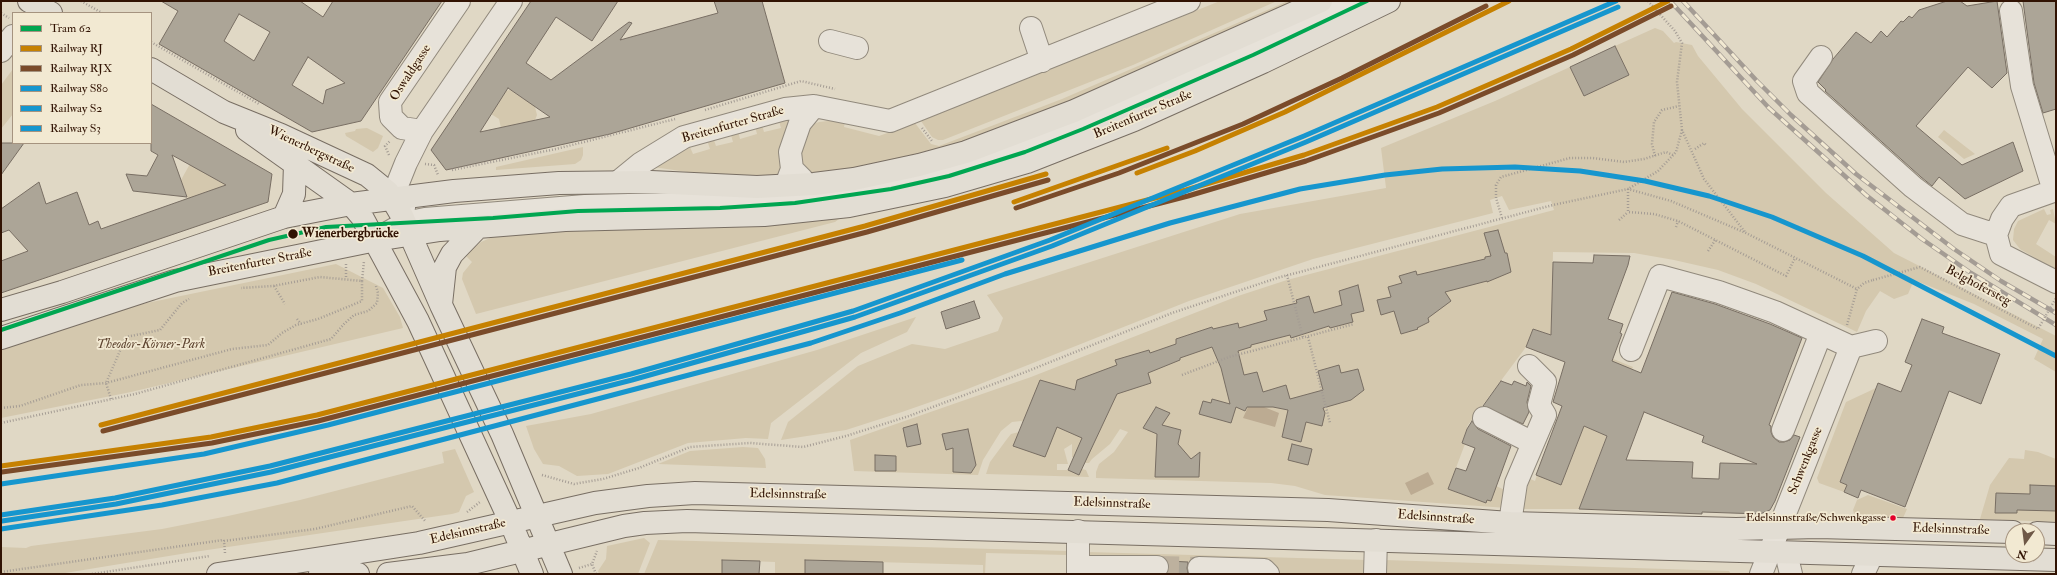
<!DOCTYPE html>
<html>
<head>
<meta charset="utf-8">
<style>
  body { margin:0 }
  #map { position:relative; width:2057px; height:575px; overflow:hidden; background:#e0d8c5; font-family:"IM FELL Double Pica",serif }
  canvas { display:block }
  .frame { position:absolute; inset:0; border:2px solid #311303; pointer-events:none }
  .legend { position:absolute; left:12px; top:12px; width:140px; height:132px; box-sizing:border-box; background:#f2e9d2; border:1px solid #a5937f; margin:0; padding:5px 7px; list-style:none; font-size:12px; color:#311303 }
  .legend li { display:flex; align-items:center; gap:8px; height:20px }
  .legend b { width:20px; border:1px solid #a5937f }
  .north { position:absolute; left:2005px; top:523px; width:40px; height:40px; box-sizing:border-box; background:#f2e9d2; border:1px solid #a5937f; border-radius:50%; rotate:194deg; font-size:11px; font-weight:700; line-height:16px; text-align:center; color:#311303 }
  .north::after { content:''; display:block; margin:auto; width:14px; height:18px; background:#6e5847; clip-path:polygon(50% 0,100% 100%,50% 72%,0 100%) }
</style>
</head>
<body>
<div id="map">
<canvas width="2057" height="575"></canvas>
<div class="frame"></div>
<ul class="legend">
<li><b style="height:5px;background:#00a651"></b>Tram 62</li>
<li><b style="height:5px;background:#c68101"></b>Railway RJ</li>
<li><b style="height:5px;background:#7a4b2a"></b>Railway RJX</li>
<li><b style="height:5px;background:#1696ce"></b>Railway S80</li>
<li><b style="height:5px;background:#1696ce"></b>Railway S2</li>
<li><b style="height:5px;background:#1696ce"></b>Railway S3</li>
</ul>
<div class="north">N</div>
</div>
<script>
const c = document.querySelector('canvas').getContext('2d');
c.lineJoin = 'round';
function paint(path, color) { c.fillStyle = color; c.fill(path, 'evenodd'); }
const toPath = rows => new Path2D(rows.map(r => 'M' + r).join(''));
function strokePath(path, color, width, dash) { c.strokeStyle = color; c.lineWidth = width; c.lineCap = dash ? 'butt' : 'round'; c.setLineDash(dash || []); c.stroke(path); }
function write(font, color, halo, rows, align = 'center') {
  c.font = font + ' "IM FELL Double Pica",serif'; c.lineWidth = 3.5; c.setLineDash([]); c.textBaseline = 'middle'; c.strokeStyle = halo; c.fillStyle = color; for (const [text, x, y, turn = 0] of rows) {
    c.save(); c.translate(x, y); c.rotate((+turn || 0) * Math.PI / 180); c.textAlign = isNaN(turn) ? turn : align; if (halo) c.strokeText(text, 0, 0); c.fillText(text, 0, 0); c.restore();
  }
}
const green = toPath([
  [1220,1,1277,1,1133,65,943,140,938,140,932,137,921,121],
  [1288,1,1313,1,1000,135,819,179,802,169,800,138,813,124,819,122,837,120,845,122,844,127,879,136,915,123,931,144,939,146,1062,99],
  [1655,28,1663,31,1674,43,1676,42,1692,45,1698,56,1742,109,1826,193,1894,253,2056,336,2056,372,2034,359,2043,339,1974,304,1914,280,1908,294,1894,299,1880,291,1866,311,1857,332,1756,284,1718,270,1674,260,1634,253,1553,252,1551,335,1533,329,1526,347,1468,425,1462,443,1465,444,1448,489,1486,503,1487,500,1491,501,1496,486,1509,492,1507,508,1325,495,1295,486,1271,483,1096,478,1096,472,1099,464,1114,452,1128,432,1120,429,1110,444,1092,459,1089,463,1082,463,1072,457,1072,444,1064,449,1068,464,1057,464,1057,470,1069,470,1078,468,1086,470,1089,477,986,474,990,462,1007,439,1011,434,1019,432,1020,429,1027,432,1030,424,1021,421,1012,422,1001,431,983,460,978,475,854,471,850,440,1031,377,1238,296,1287,280,1554,210,1551,201,1509,210,1502,196,1490,200,1493,213,1313,259,1189,301,965,390,902,412,846,430,781,440,788,422,858,366,912,344,945,349,998,331,1003,318,987,295,1240,214,1386,188,1381,148,1495,101,1570,67,1584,96,1629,75,1615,46],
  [13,69,13,114,1,129,1,85],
  [510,90,525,100,532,95,537,115,535,120,501,128,499,119,491,114,505,91],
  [791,116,781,176,736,179,653,167,682,146,690,147,693,154,710,149,707,140,714,140,716,146,733,142,731,135,738,131,740,139,757,134,755,126,762,125,764,132,781,128,779,121],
  [367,128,383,136,378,148,373,152,346,136,345,133,355,131,356,129],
  [1944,130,1975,154,1964,159,1938,137],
  [583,147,583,155,581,160,575,164,496,170,496,167],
  [191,162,226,185,188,199,181,180],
  [2044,209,2047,215,2051,214,2050,210,2053,209,2056,224,2049,220,2036,244,2056,257,2056,270,2020,249,2013,240,2014,229,2018,221],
  [843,216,835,222,476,314,462,279,463,273,472,262,465,255,481,242,497,235,513,232],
  [336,264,383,288,400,317,403,328,131,392,1,418,1,348,142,304],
  [916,317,907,332,861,353,771,423,768,439,746,438,688,443,608,474,577,476,559,466,543,464,534,449,526,426,591,414,817,350],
  [1611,358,1633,367,1579,509,1520,509,1530,479,1535,481,1537,475,1561,484,1584,426,1591,429],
  [1876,388,1840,482,1847,485,1844,492,1819,483,1817,478,1846,402],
  [743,447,758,448,765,459,766,468,658,464,690,451],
  [455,449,474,492,466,496,459,512,452,514,187,553,59,574,1,574,1,547,26,548,31,546,162,529,228,516,300,500,444,463,442,452],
  [2025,450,2038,452,2056,459,2056,522,1980,519,1990,485,2009,458,2024,459],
  [1868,495,1907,509,1903,518,1858,517,1854,514,1853,510,1857,500],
  [644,538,650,543,638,574,599,574,598,571,606,559,607,546],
  [658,540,1068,551,1068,555,986,553,985,574,983,574,983,565,805,560,805,574,775,574,775,562,722,560,722,574,644,574],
  [1087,552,1368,560,1367,574,1276,574,1199,562,1090,562],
  [1384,560,1729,571,1731,574,1384,574]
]);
const water = toPath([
  [1248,407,1264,407,1279,413,1275,427,1243,418],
  [1428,472,1434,484,1411,495,1405,483]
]);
const building = toPath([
  [161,1,300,1,323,17,333,1,442,1,361,121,312,132,159,44,178,11,161,1],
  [239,14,270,32,254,61,224,41,239,14],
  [308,57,345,83,326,90,323,104,292,85,308,57],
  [531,1,618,1,592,41,556,17,526,63,551,80,629,22,632,23,620,40,718,13,714,1,762,1,785,83,610,134,446,170,431,150,531,1],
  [508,88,550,117,480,132,508,88],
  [1947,1,1960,1,1967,6,1997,1,2007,73,1992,88,1968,67,1916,126,1962,165,2013,142,2023,171,1965,199,1939,177,1932,186,1921,177,1825,91,1826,90,1818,82,1833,59,1856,32,1871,43,1881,31,1887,37,1901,21,1903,22,1909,16,1912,18,1919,10,1947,1],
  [2023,1,2056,1,2056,109,2043,113,2034,83,2023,1],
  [1615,46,1629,75,1584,96,1570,67,1615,46],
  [151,104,272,174,268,202,1,293,1,261,28,251,9,230,1,233,1,209,39,182,46,204,77,192,89,225,98,221,101,229,226,185,172,155,187,197,133,191,126,174,147,176,158,155,151,151,151,104],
  [1,143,24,143,1,175,1,143],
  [1498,230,1505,253,1507,253,1511,272,1487,282,1487,281,1445,292,1451,301,1428,318,1429,322,1417,328,1418,329,1401,334,1394,311,1381,315,1377,300,1391,297,1388,287,1402,283,1399,276,1416,271,1417,275,1485,259,1485,257,1491,256,1484,233,1498,230],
  [1594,255,1630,256,1628,265,1608,319,1623,324,1620,333,1622,334,1612,361,1641,373,1672,292,1715,304,1770,324,1802,338,1769,425,1771,426,1771,432,1773,437,1779,442,1784,442,1790,440,1794,435,1800,437,1775,501,1770,510,1760,514,1702,512,1702,514,1579,509,1607,436,1584,426,1561,485,1536,475,1562,406,1553,402,1565,362,1526,347,1533,329,1551,335,1553,262,1593,263,1594,255],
  [1644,412,1704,436,1702,442,1757,464,1720,463,1719,479,1692,478,1693,462,1626,460,1644,412],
  [1358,285,1364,311,1351,314,1353,322,1330,328,1329,326,1291,338,1290,335,1251,345,1251,347,1238,351,1244,375,1257,372,1263,392,1286,385,1290,399,1323,390,1318,371,1339,365,1341,373,1358,369,1364,390,1351,400,1323,408,1325,413,1322,426,1306,422,1301,442,1282,437,1288,410,1273,407,1247,407,1245,411,1236,407,1231,423,1199,414,1203,401,1211,403,1212,399,1230,404,1221,368,1212,347,1180,358,1180,360,1148,373,1151,383,1117,394,1079,475,1068,470,1082,438,1057,427,1045,457,1013,446,1040,380,1075,390,1077,380,1117,365,1115,360,1149,350,1150,353,1176,344,1176,339,1212,327,1213,329,1238,323,1239,328,1267,320,1264,311,1297,303,1296,300,1309,296,1314,313,1342,305,1339,291,1358,285],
  [974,301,980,318,946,329,941,312,974,301],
  [1922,319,1944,327,1942,333,2000,354,1981,404,1949,391,1905,507,1861,490,1858,498,1844,492,1847,485,1840,482,1878,383,1901,392,1912,365,1905,362,1922,319],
  [1501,381,1512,385,1514,381,1526,386,1527,382,1531,386,1527,402,1529,412,1523,424,1483,406,1501,381],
  [1156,407,1170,413,1162,425,1181,430,1178,444,1191,459,1200,452,1199,477,1155,477,1157,434,1143,428,1156,407],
  [1472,421,1478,429,1511,446,1491,501,1487,500,1486,503,1448,489,1456,468,1466,471,1475,448,1462,443,1467,429,1472,421],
  [917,424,921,444,907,447,903,428,917,424],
  [968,429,976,465,971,473,953,472,953,448,946,450,942,434,968,429],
  [1292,444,1312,449,1308,465,1288,460,1292,444],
  [875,455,896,456,896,471,875,471,875,455],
  [2030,485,2056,486,2056,511,2017,510,2017,513,1995,513,1996,493,2030,494,2030,485],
  [722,560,760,561,759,574,722,574,722,560],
  [805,560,883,562,883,574,805,574,805,560],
  [1168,561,1188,562,1187,568,1188,574,1167,574,1169,567,1168,561]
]);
const minorTunnel = toPath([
  [1157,567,1199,568]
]);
const path = toPath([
  [81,1,102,13],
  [1648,1,1675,31,1682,43,1677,82,1682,130,1704,179,1745,232],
  [1,13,9,18],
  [151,42,259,104],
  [705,110,801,81,835,89],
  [922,128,932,141],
  [1682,130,1676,152,1658,171,1628,189,1628,212,1654,214,1678,221,1786,276,1795,258],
  [1695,149,1704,143,1706,145],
  [389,155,385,146,390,141],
  [1655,156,1652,144,1654,122,1662,110,1679,106],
  [425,164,434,165,438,175],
  [452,170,556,149,675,119],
  [1502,218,1496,198,1496,185,1501,177,1570,158,1593,158,1624,162,1644,159,1666,152,1673,155],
  [1619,220,1628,212],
  [1676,227,1678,221],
  [1708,251,1716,239],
  [346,264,346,278],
  [1287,275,1303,338],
  [362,281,364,261],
  [274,286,285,304],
  [297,319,301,324],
  [1847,325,1857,289,1864,283,1873,280],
  [1308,337,1330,423],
  [1182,375,1229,357,1354,324],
  [111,399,106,383,126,337,160,330,182,303,189,299],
  [1,408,20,406,81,385,106,383,232,349,268,345,282,333,296,325,318,319,362,301,362,281,320,277,273,286,241,288],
  [1,423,135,394,331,339,344,324,354,315,368,311,377,303,378,293,376,286],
  [542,475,574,484,603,479,639,468,690,447,750,443,803,447,846,436,909,416,1028,371,1172,313,1277,278,1553,205,1628,189,1671,201,1746,233,1857,289],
  [467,512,480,502],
  [225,553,224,541,315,529,412,506,426,522],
  [579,568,592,564],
  [1,572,223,540],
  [92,574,210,556],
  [596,574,592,564,597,551]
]);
const minor = toPath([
  [2011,11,2022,86,2054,191],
  [1031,28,1042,61],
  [830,41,857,48],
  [1,51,13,36],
  [1821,57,1804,81,1808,93,1913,187,1962,224,1996,235],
  [422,131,402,128,391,117,390,102,459,1],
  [802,179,792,169,790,152,800,123,814,106],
  [618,182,640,164,684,137,785,109,814,106,890,121,1189,1],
  [777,200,783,193,792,169],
  [404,208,392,198,406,163,422,131,511,1],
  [389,232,405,223,425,219,585,206,762,202,829,195,907,182,967,167,1024,148,1107,115,1198,76,1359,1],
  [1996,235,2001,254,2056,282],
  [1996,235,2002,219,2011,206,2056,190],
  [1631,350,1660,276,1719,292,1775,312,1851,347,1876,341],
  [1484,418,1533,443],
  [1783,430,1821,333],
  [1510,523,1516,483,1545,415,1539,405,1545,382,1529,366],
  [1786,553,1791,574],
  [1078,567,1157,567],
  [1199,568,1264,570,1268,574],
  [1078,574,1078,531],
  [1375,574,1376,540],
  [1761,574,1851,347],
  [1863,574,1872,555]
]);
const major = toPath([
  [29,1,51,13],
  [151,69,224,112,281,135,367,175,388,192,402,216,441,305,502,434,561,574],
  [247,130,351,204,362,217,418,321,511,523,532,574],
  [284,217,294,194,295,164],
  [441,304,445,267,452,254,478,227],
  [1,310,62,292,284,217,351,204,454,191,559,183,651,182,757,187,814,184,854,179,919,165,966,152,1074,111,1321,1],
  [1,338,175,281,376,240,440,230,565,220,764,215,849,206,945,186,1027,162,1134,120,1263,62,1389,1],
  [2037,533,2056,534],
  [218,574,419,543,595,503,648,496,695,493,1328,510,1510,523,1736,529,1818,527,2013,532],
  [320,574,358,574],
  [388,574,468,564,624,526,645,523,687,521,2056,560]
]);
const rail = toPath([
  [1670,1,1769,108,1866,195,1922,239,1971,273,2056,325],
  [1683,1,1757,81,1791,115,1856,174,1954,249,2001,281,2056,313]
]);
const pathBridge = toPath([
  [1873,280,1920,267,2038,329,2056,298]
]);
const rail1 = toPath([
  [1137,173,1195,151,1285,112,1509,1],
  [1014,202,1167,148],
  [101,425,865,226,1046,174],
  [1,466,211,437,317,415,1186,190,1304,155,1437,107,1571,49,1668,1]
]);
const rail2 = toPath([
  [1016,208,1119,173,1243,124,1342,78,1486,6],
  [103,431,867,232,1048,180],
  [2,472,212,443,318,421,1188,196,1306,161,1439,113,1573,55,1671,6]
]);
const rail3 = toPath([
  [1,484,204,454,328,425,962,260],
  [1,529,162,505,277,483,811,343,900,313,1005,274,1170,223,1300,189,1385,175,1442,169,1515,167,1580,171,1645,181,1709,196,1772,217,1863,256,2056,356]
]);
const rail4 = toPath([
  [1,515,115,498,270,466,631,374,853,311,1050,240,1304,136,1616,1]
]);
const rail5 = toPath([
  [2,521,116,504,271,472,632,380,855,317,1052,246,1306,142,1618,7]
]);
const tram1 = toPath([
  [1,330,269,240,326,227,493,218,578,211,720,208,795,203,891,189,949,176,1025,152,1083,129,1253,55,1367,1]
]);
const markers = [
  [293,234,5.5,"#311303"],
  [1893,518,3.5,"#e4002b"]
];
const busNames = [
  ["Edelsinnstraße/Schwenkgasse",1886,518]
];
const streetNames = [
  ["Oswaldgasse",411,73,-57],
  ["Breitenfurter Straße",1143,115,-23],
  ["Breitenfurter Straße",733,125,-16],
  ["Wienerbergstraße",311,150,25],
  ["Breitenfurter Straße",260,263,-11],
  ["Belghofersteg",1978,286,28],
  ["Schwenkgasse",1806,461,-68],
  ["Edelsinnstraße",788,495,1],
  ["Edelsinnstraße",1112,504,2],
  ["Edelsinnstraße",1436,518,4],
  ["Edelsinnstraße",1951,530,2],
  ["Edelsinnstraße",468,532,-13]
];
const stopNames = [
  ["Wienerbergbrücke",302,234]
];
const parkNames = [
  ["Theodor-Körner-Park",151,345]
];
paint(green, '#d4c8ae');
paint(water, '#bcab92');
paint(building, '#aca597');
strokePath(building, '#786e63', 1);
strokePath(minorTunnel, '#bdb19e', 22, [22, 11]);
strokePath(minor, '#91897c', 24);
strokePath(major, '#786e63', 24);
strokePath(path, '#a49c94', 2.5, [1, 2]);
strokePath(minor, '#e7e2d9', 22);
strokePath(major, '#e2ddd3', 22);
strokePath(rail, '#a49c94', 4.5);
strokePath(rail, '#f2e9d2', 3, [9]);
strokePath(pathBridge, '#a49c94', 2.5, [1, 2]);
strokePath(rail1, '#c68101', 5);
strokePath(rail2, '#7a4b2a', 5);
strokePath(rail3, '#1696ce', 5);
strokePath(rail4, '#1696ce', 5);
strokePath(rail5, '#1696ce', 5);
strokePath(tram1, '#00a651', 4);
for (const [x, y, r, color] of markers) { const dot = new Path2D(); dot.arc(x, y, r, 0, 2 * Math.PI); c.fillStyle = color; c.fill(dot); strokePath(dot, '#f2e9d2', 1.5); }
write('12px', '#311303', '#f2e9d2', busNames, 'right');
write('13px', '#311303', '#f2e9d2', streetNames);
write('bold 13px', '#311303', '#f2e9d2', stopNames, 'left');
write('italic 13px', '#5f4531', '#f2e9d2', parkNames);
</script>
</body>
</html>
